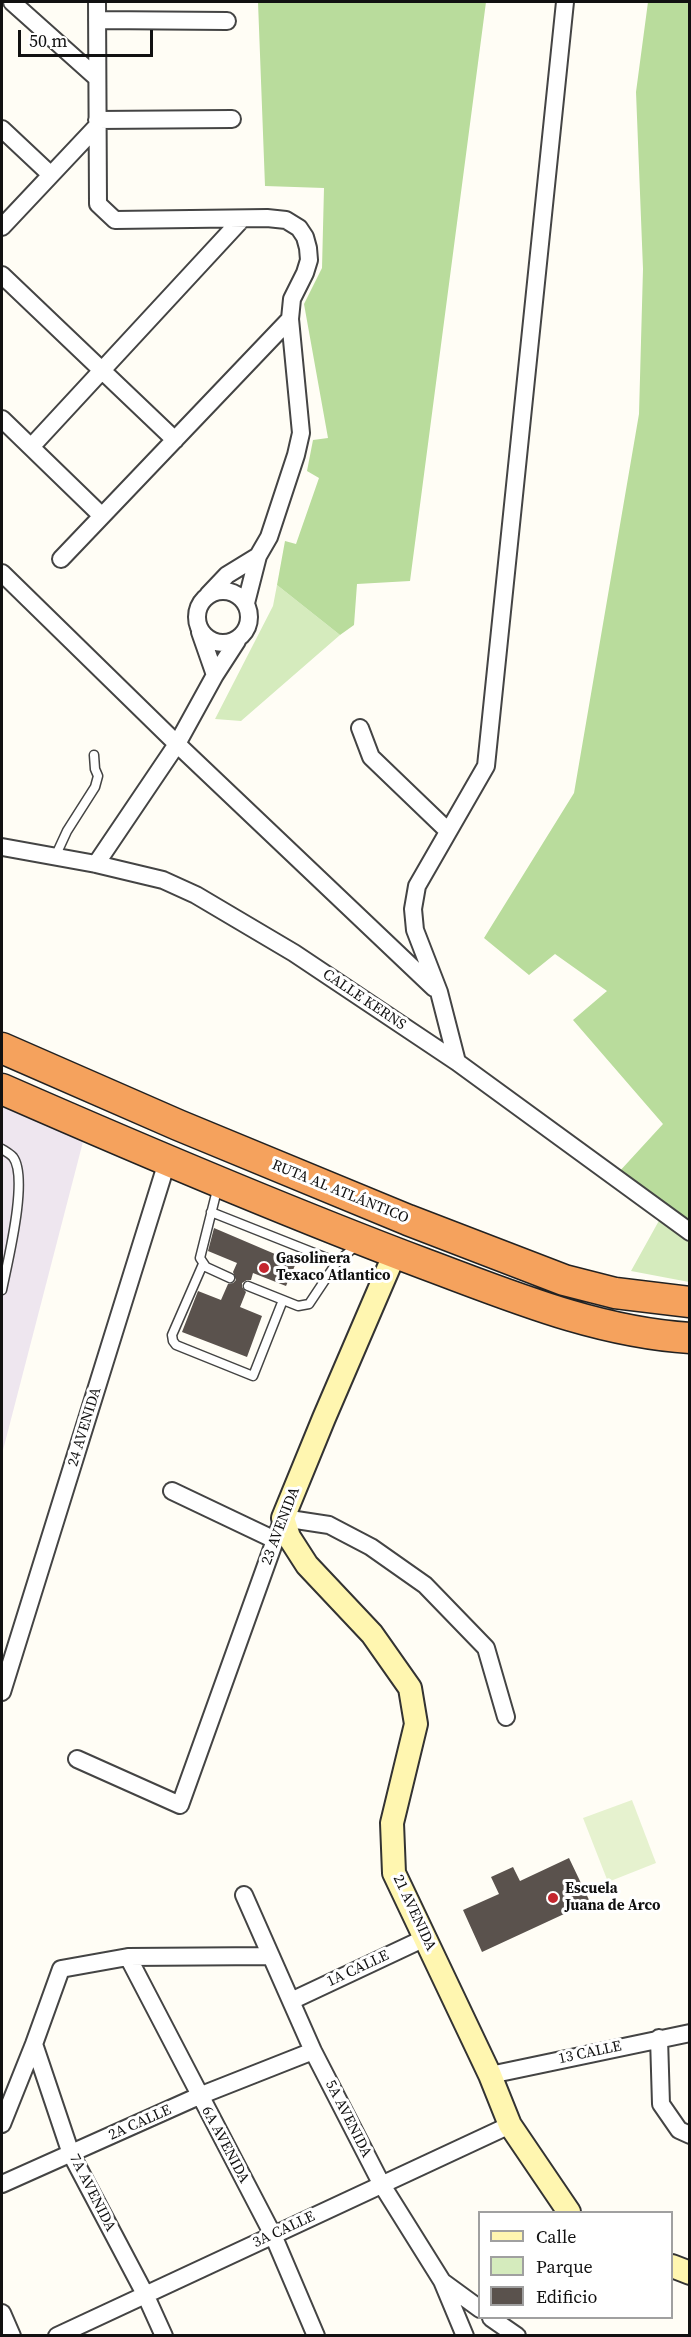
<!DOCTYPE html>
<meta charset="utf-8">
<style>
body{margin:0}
#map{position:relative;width:691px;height:2337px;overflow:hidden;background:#fffdf5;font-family:"Source Serif 4",serif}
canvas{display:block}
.frame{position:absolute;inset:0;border:3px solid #111;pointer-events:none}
.legend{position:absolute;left:478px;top:2211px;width:195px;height:108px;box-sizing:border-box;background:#fff;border:2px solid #a0a0a0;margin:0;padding:8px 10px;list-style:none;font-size:18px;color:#111}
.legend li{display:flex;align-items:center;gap:12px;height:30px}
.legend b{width:30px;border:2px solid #a0a0a0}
.scale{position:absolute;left:18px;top:30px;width:135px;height:27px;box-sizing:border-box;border:3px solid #111;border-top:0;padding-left:8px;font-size:18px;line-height:21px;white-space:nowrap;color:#111;-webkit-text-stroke:4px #fff;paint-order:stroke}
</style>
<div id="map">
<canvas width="691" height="2337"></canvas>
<div class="frame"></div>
<ul class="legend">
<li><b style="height:8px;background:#fff6b0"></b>Calle</li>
<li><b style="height:16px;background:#d5ebbd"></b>Parque</li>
<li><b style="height:16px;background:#5a524d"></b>Edificio</li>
</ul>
<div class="scale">50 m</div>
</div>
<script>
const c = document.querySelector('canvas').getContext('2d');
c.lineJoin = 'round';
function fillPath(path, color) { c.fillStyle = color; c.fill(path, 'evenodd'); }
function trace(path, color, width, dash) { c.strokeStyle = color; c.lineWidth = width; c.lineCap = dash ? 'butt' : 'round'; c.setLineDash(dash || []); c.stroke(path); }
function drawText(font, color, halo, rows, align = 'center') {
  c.font = font + ' "Source Serif 4",serif'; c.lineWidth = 6; c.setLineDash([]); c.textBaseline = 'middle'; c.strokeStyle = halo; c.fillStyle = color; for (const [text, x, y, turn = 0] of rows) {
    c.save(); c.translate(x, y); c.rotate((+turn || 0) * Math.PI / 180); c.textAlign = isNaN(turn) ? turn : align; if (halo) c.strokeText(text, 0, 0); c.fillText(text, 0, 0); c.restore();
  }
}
const industrial = new Path2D(`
 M2 1101 85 1134 2 1454Z`);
const green = new Path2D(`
 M277 585 340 635 241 721 215 719 273 606Z
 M666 1208 689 1226V1282L631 1271Z`);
const forest = new Path2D(`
 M258 2H486L410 581 357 584 354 625 340 635 277 585 285 541 296 544 319 478 307 471 313 440 328 438 304 304 322 268 324 188 265 186Z
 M648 2H689V1226L618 1173 663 1124 573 1020 607 991 555 954 529 975 484 938 574 793 639 414 643 269 636 92Z`);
const pitch = new Path2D(`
 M632 1800 656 1863 608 1882 583 1818Z`);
const building = new Path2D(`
 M214 1228 296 1263 286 1286 253 1273 251 1280H247L242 1283V1287L246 1292 240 1307 262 1316 247 1357 182 1332 198 1291 221 1300 228 1284 233 1283 236 1280 233 1272 237 1263 208 1251Z
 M569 1858 590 1902 482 1952 463 1910 499 1894 491 1877 513 1867 520 1881Z`);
const lane = new Path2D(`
 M55 857 67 831 95 787 98 776 95 769 94 755
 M2 1149C5 1151 10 1154 13 1157 29 1178 7 1264 2 1290
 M218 1186 200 1258 206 1267 230 1278
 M211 1212 337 1262
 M203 1264 172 1335 173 1341 176 1345 253 1376 283 1300
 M248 1286 298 1306 309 1304 337 1262 356 1246`);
const street = new Path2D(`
 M12 2 97 78
 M97 2 98 204 115 220 267 218 286 220 299 228 305 237 308 248 309 260 305 273 292 299 290 319 301 433 296 455 269 537 258 556 246 603
 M97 20 227 21
 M97 120 232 119
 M2 129 51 175
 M2 227 98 125
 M2 275 175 440
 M2 419 102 516
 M31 447 242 219
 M61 559 290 319
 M2 573 177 744 434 988
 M197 617a26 26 0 1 1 52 0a26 26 0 1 1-52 0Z
 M208 595 227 575 258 556
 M200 632 215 675
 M360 728 371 757 448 831
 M2 847 96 864 163 880 196 895 294 953 457 1062 690 1232
 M96 864 177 744 215 675 237 641
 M457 1062 439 992 415 930 413 909 417 886 486 766 565 2
 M172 1491 275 1540
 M2 1692 167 1162
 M77 1759 180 1805 283 1518 329 1525 371 1547 425 1585 486 1648 506 1717
 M244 1895 313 2051 382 2185 442 2281 465 2336
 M128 1957 273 2235 316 2336
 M291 2001 425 1938
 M659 2038 661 2104 679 2130 690 2135
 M34 2044 71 2154 145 2294 164 2336
 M490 2075 690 2033
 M2 2124 34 2044 61 1969 128 1957 271 1956
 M2 2184 199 2096 313 2051
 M443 2282 480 2309
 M2 2313 12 2336
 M491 2318 517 2336
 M57 2336 510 2125`);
const secondary = new Path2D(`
 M395 1253 324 1418 283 1518 289 1537 307 1565 372 1634 410 1688 416 1724 392 1823 394 1873 490 2075 510 2125 569 2212
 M672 2266 690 2273`);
const highway = new Path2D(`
 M2 1048 178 1125 408 1220 564 1280 615 1293 690 1302
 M2 1089C141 1150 282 1210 425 1264 511 1296 596 1332 690 1338`);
const markers = [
 [264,1268,6,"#c4262e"],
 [553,1898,6,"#c4262e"]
];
const streetNames = [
 ["CALLE KERNS",364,1000,34],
 ["RUTA AL ATLÁNTICO",340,1192,22],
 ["24 AVENIDA",85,1427,-73],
 ["23 AVENIDA",281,1526,-69],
 ["21 AVENIDA",414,1913,65],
 ["1A CALLE",358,1969,-25],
 ["13 CALLE",590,2053,-12],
 ["5A AVENIDA",348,2119,63],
 ["2A CALLE",140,2123,-24],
 ["6A AVENIDA",225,2145,62],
 ["7A AVENIDA",92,2193,63],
 ["3A CALLE",284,2230,-25]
];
const poiNames = [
 ["Gasolinera",276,1259],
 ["Texaco Atlantico",276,1276],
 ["Escuela",565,1889],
 ["Juana de Arco",565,1906]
];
fillPath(industrial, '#eee6ef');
fillPath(green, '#d5ebbd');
fillPath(forest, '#b9dc9c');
fillPath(pitch, '#e6f2cf');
fillPath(building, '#5a524d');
trace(lane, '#444', 11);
trace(street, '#444', 20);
trace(secondary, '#333', 26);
trace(highway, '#222', 33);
trace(lane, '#fff', 8);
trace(street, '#fff', 16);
trace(secondary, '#fff6b0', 22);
trace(highway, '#f5a25d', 30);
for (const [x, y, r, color] of markers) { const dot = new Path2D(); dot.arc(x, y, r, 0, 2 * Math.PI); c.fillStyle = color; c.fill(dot); trace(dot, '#fff', 2); }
drawText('15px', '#111', '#fff', streetNames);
drawText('bold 15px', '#111', '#fff', poiNames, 'left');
</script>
